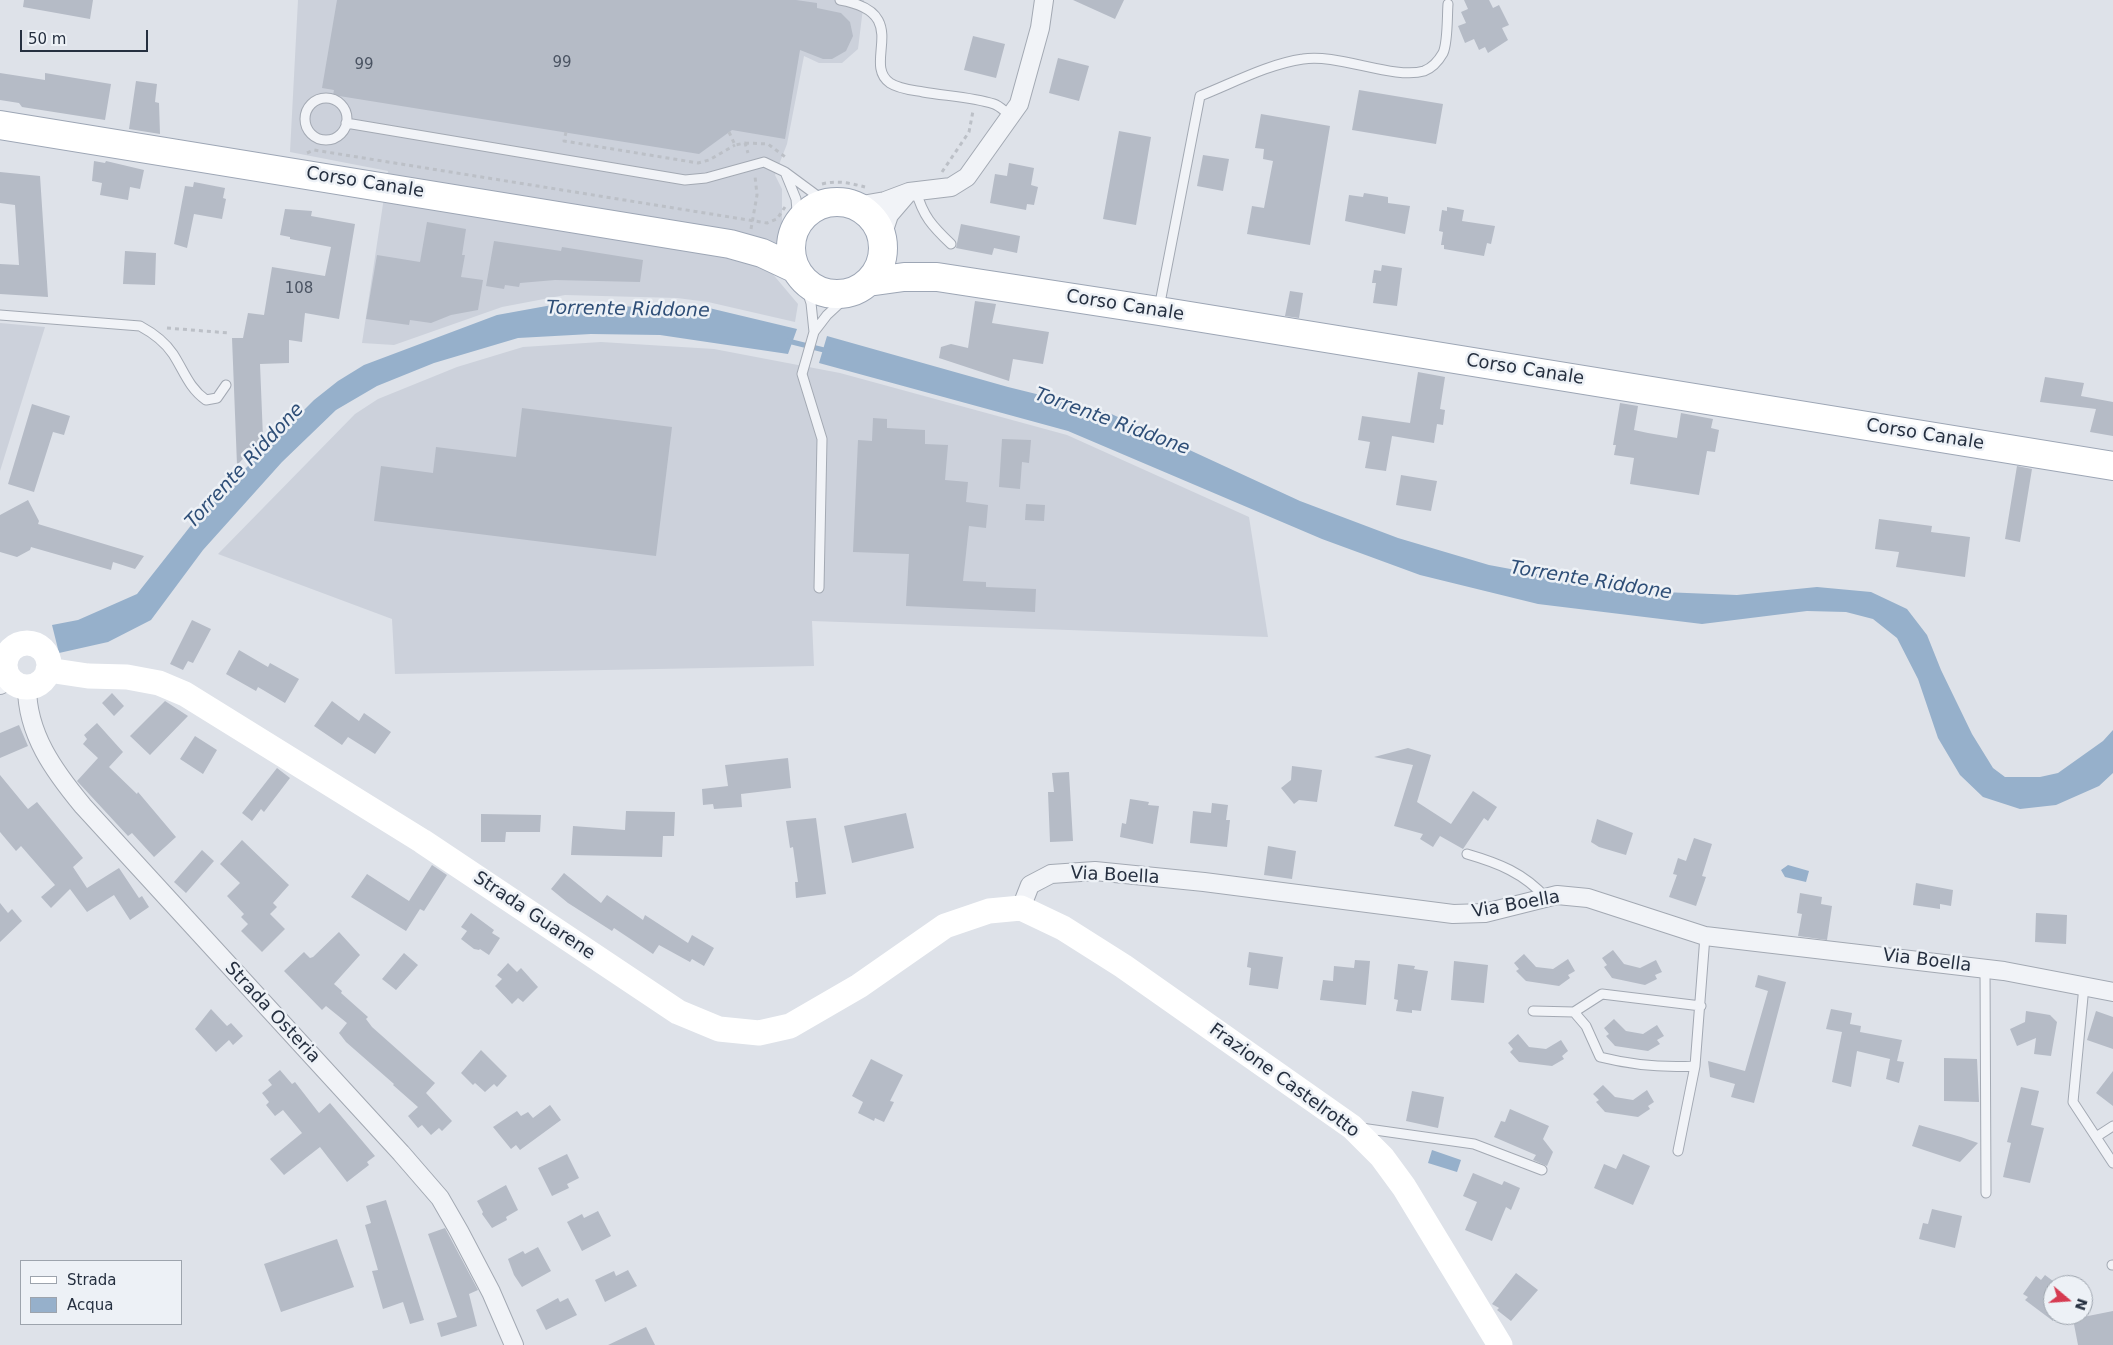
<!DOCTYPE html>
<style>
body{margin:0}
#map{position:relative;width:2113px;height:1345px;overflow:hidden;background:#dee2e9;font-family:"DejaVu Sans",sans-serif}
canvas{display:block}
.legend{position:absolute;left:20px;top:1260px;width:162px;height:65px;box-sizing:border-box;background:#edf1f6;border:1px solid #9da4ad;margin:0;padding:6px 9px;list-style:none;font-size:15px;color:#263040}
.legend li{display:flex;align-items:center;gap:10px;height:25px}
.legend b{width:25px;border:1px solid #9da4ad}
.north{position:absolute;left:2043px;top:1275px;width:50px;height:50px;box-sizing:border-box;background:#edf1f6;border:1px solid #9da4ad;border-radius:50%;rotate:108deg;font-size:14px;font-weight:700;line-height:20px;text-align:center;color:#263040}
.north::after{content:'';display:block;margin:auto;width:18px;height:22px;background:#d63b51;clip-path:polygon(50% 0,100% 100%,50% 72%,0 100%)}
.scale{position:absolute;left:20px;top:30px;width:128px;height:22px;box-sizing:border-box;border:2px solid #263040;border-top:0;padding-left:6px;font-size:15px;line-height:18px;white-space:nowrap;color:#263040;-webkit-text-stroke:4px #edf1f6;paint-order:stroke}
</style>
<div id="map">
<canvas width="2113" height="1345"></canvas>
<ul class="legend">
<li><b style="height:6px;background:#fff"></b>Strada</li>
<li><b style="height:14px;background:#96b0cb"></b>Acqua</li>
</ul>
<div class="north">N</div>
<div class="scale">50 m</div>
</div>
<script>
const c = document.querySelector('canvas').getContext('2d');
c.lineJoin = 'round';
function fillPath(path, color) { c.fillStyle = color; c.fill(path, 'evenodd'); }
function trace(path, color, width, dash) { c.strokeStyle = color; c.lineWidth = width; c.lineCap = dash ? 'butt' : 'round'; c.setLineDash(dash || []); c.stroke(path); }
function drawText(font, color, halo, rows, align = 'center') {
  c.font = font + ' "DejaVu Sans",sans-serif'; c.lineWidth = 5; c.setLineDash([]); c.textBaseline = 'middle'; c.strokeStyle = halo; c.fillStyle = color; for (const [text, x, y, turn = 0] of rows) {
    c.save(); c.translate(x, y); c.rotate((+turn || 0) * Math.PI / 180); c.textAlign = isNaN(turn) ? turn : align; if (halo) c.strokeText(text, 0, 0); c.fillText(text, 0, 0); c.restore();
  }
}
const built = new Path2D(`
 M298 0H864L858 49 842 63H819L804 56 787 144 775 175 782 189V225L771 272 798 304 795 322 708 302 677 298 565 295 502 307 394 345 362 343 388 171 290 152Z
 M0 323 45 327 0 471Z
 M601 342 714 349 840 373 1067 435 1249 517 1268 637 812 621 814 666 395 674 392 619 218 554 355 414 378 399 457 367 523 347Z`);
const water = new Path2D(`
 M552 305 709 308 797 329 788 354 660 335 591 334 518 338 434 363 377 386 336 410 282 462 203 550 151 620 108 642 59 653 52 625 78 620 137 594 200 514 314 400 338 381 364 365 497 315Z
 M827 336 1008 387 1105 411 1300 501 1398 538 1489 565 1575 581 1662 592 1737 595 1817 587 1871 592 1907 609 1927 635 1941 670 1972 734 1993 768 2005 777H2040L2058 773 2103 741 2113 730V773L2099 786 2056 805 2020 809 1983 797 1960 775 1938 738 1918 679 1897 638 1873 619 1846 612 1807 611 1702 624 1538 604 1420 575 1322 539 1068 431 819 363Z
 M1788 865 1809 871 1806 882 1785 877 1781 870Z
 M1432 1150 1461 1160 1457 1172 1428 1163Z`);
const stream = new Path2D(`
 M788 341 828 351`);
const building = new Path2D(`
 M24 0H93L90 19 23 7Z
 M337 0H796L817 3V8L841 13 850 22 853 36 846 51 832 59H823L800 50 785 139 732 130 699 154 333 95 334 90 322 88Z
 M1073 0H1124L1115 19Z
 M1464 0H1489L1493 8 1499 5 1509 25 1502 28 1508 40 1488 53 1485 47 1479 50 1474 39 1465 43 1458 26 1466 23 1461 12 1468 9Z
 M973 36 1005 44 996 78 964 70Z
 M1058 58 1089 66 1079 101 1049 93Z
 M0 73 45 80V73L111 84 105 120 22 107 19 103 0 100Z
 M136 81 157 84 155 102 159 103 160 134 129 129Z
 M1359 90 1443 104 1436 144 1352 130Z
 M1261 114 1330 126 1310 245 1247 234 1252 206 1264 208 1273 161 1263 159 1264 149 1255 148Z
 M1119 131 1151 137 1136 225 1103 219Z
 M1203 155 1229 159 1223 191 1197 186Z
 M94 161 105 163 106 161 144 170 140 189 130 187 128 200 100 195 102 183 92 181Z
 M1009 163 1034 168 1031 185 1038 187 1034 205 1027 204 1026 210 990 203 995 174 1007 176Z
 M0 172 40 176 48 297 0 294V264L19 265 15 205 0 203Z
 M194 182 225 188 223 198 226 199 222 219 194 214 187 248 174 244 185 186 193 187Z
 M1364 193 1388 197V203L1410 206 1405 234 1345 221 1349 195 1363 197Z
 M1447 207 1464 210 1462 221 1495 226 1491 244 1487 243 1484 256 1444 249V245H1441L1443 232 1439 231 1442 210 1447 211Z
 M285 209 312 211 311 216 355 224 339 319 305 313 302 342 289 340V363L260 364 263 438 237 465 232 338H243L248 313 264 315 272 267 325 276 331 247 290 239V237L280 235Z
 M427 222 466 229 462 255H465L461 277 483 280 478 310 451 315 431 323 410 320 409 325 366 319 377 255 420 262Z
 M961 224 1020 236 1017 253 994 248 992 255 956 248Z
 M494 241 561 251 562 247 643 260 640 282 555 280 520 283 519 287 505 285 504 289 486 286Z
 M125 251 156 253 155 285 123 284Z
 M1382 265 1402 268 1397 306 1373 303 1376 283H1372L1374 270 1381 271Z
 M1290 291 1303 293 1299 318 1285 316Z
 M975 301 996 304 992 323 1049 332 1043 364 1013 359 1009 381 939 358 941 347 951 344 968 348Z
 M1418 372 1445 377 1440 409 1445 410 1443 425 1437 424 1434 443 1392 436 1386 471 1365 468 1370 442 1358 440 1362 416 1410 423Z
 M2045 377 2084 383 2081 396 2113 402V436L2090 432 2096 409 2040 402Z
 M1620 403 1638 406 1634 430 1648 433 1677 438 1681 413 1713 419 1711 428 1719 430 1715 452 1707 451 1699 495 1630 484 1634 458 1614 455 1616 445H1613Z
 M32 404 70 416 64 435 53 432 34 492 8 484Z
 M522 408 672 427 656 556 374 521 381 466 433 473 436 447 516 457Z
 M873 418 887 419V428L925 430V444L948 445 945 480 968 482 966 502 988 505 986 528 969 526 963 581 986 582V587L1036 589 1035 612 906 606 909 554 853 552 858 440 872 441Z
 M1002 439 1031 440 1029 463 1022 462 1020 489 999 487Z
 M2017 466 2032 469 2020 542 2005 539Z
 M1401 475 1437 481 1431 511 1396 505Z
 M28 500 39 521 38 524 144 556 135 569 113 562 111 570 31 547 30 550 17 557 0 552V515Z
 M1026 504 1045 505 1044 521 1025 520Z
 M1879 519 1932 526 1931 532 1970 537 1965 577 1896 567 1899 552 1875 549Z
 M192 620 211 629 193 663 188 661 183 670 170 664Z
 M239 650 268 667 270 663 299 679 285 703 258 687 256 691 226 674Z
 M112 693 124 706 114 716 102 703Z
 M165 701 188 716 150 755 130 736Z
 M332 701 359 721 364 713 391 732 375 754 348 737 342 745 314 726Z
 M97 723 123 752 109 767 137 794 138 792 176 837 154 857 132 833 128 836 77 781 98 758 83 744 87 739 84 735Z
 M19 725 28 746 0 758V733Z
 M195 736 217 750 203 774 180 759Z
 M1408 748 1431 755 1417 802 1451 824 1473 791 1497 807 1488 821 1484 818 1463 849 1440 836 1433 847 1420 839 1423 834 1394 826 1413 765 1374 757Z
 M788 758 791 788 741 794 742 807 714 809 713 804 703 805 702 789 728 786 725 765Z
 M1292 766 1322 770 1317 802 1299 800 1294 804 1281 788 1291 780Z
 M277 768 290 778 264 812 261 809 252 821 242 813Z
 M1069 772 1073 841 1050 842 1048 792H1054L1052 773Z
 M0 775 28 809 37 802 83 858 73 867 87 888 119 868 139 898 142 896 149 907 130 920 114 895 87 912 70 889 51 908 41 897 55 885 21 846 16 851 0 832Z
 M1130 799 1149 802 1148 805 1159 806 1153 844 1120 837 1122 823 1126 824Z
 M1212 803 1228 805 1226 820H1230L1227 847 1190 843 1193 811 1211 813Z
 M626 811 675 812 674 836H663L662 857 571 855 573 826 625 830Z
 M906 813 914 848 852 863 844 826Z
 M481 814 541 815 540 832H506L505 842H481Z
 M816 818 826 894 796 898 795 882H798L793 847 790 848 786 821Z
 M1597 819 1633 833 1626 855 1599 847 1591 842Z
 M1694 838 1712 844 1702 876 1706 877 1696 906 1669 897 1677 875 1673 874 1678 858 1686 861Z
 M242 840 289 885 273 903 277 907 270 914 285 929 262 952 241 931 248 924 241 917 244 914 227 896 240 883 220 864Z
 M1268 846 1296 851 1292 879 1264 875Z
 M202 850 214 861 186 893 174 882Z
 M432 865 447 875 424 911 420 909 406 931 351 897 367 874 409 901Z
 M564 873 601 903 607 895 643 920 645 915 688 943 692 935 714 948 704 966 692 959 690 962 659 945 653 954 614 928 612 931 568 903 551 889Z
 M1916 883 1953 890 1951 906 1940 904V909L1913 905Z
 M1800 893 1822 897 1821 904 1832 906 1827 940 1798 936 1802 914 1797 913Z
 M0 903 8 913 12 909 22 921 0 942Z
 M471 913 494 930 492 933 500 938 489 955 480 949 479 950 474 949 461 939 467 931 461 927Z
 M2036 913 2067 915 2066 944 2035 942Z
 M339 932 360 955 334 984 342 991 341 993 368 1017 366 1019 372 1027 435 1083 426 1093 452 1121 442 1131 439 1128 431 1135 422 1125 418 1128 408 1116 418 1107 393 1085 394 1084 346 1042 339 1033 347 1023 326 1006 322 1010 284 971 304 952 310 958 313 957Z
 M1613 950 1624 964 1640 968 1656 960 1662 972 1655 975 1657 979 1645 985 1612 978 1604 967 1607 965 1602 958Z
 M1249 952 1283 957 1278 989 1249 985 1251 968 1247 967Z
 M404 953 418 965 396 990 382 979Z
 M1524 954 1536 967 1553 969 1568 959 1575 971 1568 975 1570 978 1559 986 1526 981 1516 971 1519 969 1514 963Z
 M1355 960 1370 961 1366 1005 1320 1000 1323 980 1333 981 1334 966 1354 968Z
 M1454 961 1488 965 1484 1003 1451 1000Z
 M508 963 517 972 521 968 538 987 523 1002 518 998 512 1004 495 986 502 979 497 975Z
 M1398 964 1415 966 1414 969 1428 971 1421 1011 1412 1010V1013L1396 1011 1398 1000 1394 999Z
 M1758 975 1786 982 1754 1103 1731 1097 1735 1084 1710 1077 1708 1061 1745 1071 1768 991 1755 987Z
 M211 1009 227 1026 231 1023 243 1036 233 1045 229 1040 216 1052 195 1029Z
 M1831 1009 1852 1013 1850 1024 1861 1026 1860 1032 1902 1040 1897 1061 1904 1062 1899 1083 1886 1079 1890 1059 1857 1051 1851 1087 1832 1082 1842 1032 1826 1029Z
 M2026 1011 2050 1015 2057 1022 2051 1056 2034 1054 2036 1038 2017 1046 2010 1029 2025 1022Z
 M2096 1011 2113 1017V1049L2087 1040Z
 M1614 1019 1626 1031 1643 1034 1657 1025 1664 1036 1657 1040 1660 1044 1648 1051 1615 1046 1606 1036 1609 1034 1604 1028Z
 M1518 1034 1529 1047 1546 1049 1561 1040 1568 1051 1562 1056 1564 1059 1552 1066 1519 1062 1510 1052 1513 1049 1508 1043Z
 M481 1050 507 1076 497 1087 494 1084 485 1092 475 1083 473 1085 461 1073Z
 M1944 1058 1977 1059 1979 1102 1944 1101Z
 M871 1059 903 1075 890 1101 894 1102 884 1122 875 1118 874 1121 858 1113 863 1102 852 1096Z
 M280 1070 292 1084 295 1082 319 1113 330 1103 375 1156 367 1162 369 1165 347 1182 320 1147 284 1175 270 1159 302 1133 283 1110 275 1116 266 1105 269 1102 262 1093 272 1085 268 1080Z
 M2113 1071V1106L2096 1093Z
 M1603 1085 1615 1097 1633 1100 1647 1090 1654 1102 1648 1106 1650 1109 1638 1117 1605 1112 1596 1102 1599 1100 1593 1094Z
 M2021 1087 2039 1091 2031 1125 2044 1128 2030 1183 2003 1177 2011 1143 2007 1142Z
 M1412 1091 1444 1097 1438 1128 1406 1121Z
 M550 1105 561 1120 520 1150 516 1145 511 1149 493 1127 517 1111 521 1116 528 1112 533 1118Z
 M1510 1109 1549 1126 1543 1139 1553 1152 1547 1166 1533 1160 1536 1155 1494 1137 1501 1121 1505 1122Z
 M1919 1125 1961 1137 1978 1143 1960 1162 1912 1146Z
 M567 1154 579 1178 567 1184 569 1188 552 1196 538 1168Z
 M1623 1154 1650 1166 1633 1205 1594 1188 1604 1164 1616 1169Z
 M1473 1173 1502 1185 1504 1181 1520 1188 1511 1210 1506 1207 1492 1241 1465 1230 1477 1202 1463 1196Z
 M506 1185 518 1210 506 1217 507 1220 492 1228 482 1214 483 1212 477 1201Z
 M386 1200 424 1320 410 1324 403 1302 383 1309 372 1271 378 1270 365 1225 371 1223 366 1206Z
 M1932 1209 1962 1216 1955 1248 1919 1239 1923 1223 1928 1224Z
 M598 1211 611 1236 582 1251 567 1222 582 1214 584 1218Z
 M445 1228 478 1290 469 1294 477 1326 441 1337 437 1323 457 1317 428 1234Z
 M337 1239 354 1287 281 1312 264 1264Z
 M538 1247 551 1271 522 1287 514 1275 508 1259 523 1251 525 1254Z
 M628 1270 637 1286 605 1302 595 1280 614 1271 616 1276Z
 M1516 1273 1538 1290 1511 1321 1497 1310 1499 1308 1492 1304Z
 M2045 1275 2053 1281V1321L2025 1300 2028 1297 2023 1294 2036 1276 2041 1280Z
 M558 1298 560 1302 568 1298 577 1315 546 1330 536 1310Z
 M2113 1311V1345H2078L2073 1319Z
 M646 1327 655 1345H608Z`);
const path = new Path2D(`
 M566 132 564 141 698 163 709 160 735 145
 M729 132 735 145 745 143 748 153
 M745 143 768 144 788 159
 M307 153 314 150 767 223 777 219 785 207
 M942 172 969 132 973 111
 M822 184C837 180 850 183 865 187
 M751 229 757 195 755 176
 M167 328 229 333`);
const lane = new Path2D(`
 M840 0C914 13 861 63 890 83 899 89 912 90 923 92 946 96 972 97 994 104 1000 106 1005 112 1010 115
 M305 119a21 21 0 1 1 42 0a21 21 0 1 1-42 0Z
 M346 123 685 180 706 178 764 162 785 172
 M916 191C923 216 932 226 951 244
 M798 223 796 199 785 172 827 203
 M803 279 811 303 814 332 827 315 853 291
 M1159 308 1200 96C1233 83 1268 64 1303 59 1337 53 1394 80 1424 71 1432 68 1439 60 1443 53 1448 42 1447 17 1448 4
 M0 315 140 326C153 333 165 342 173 354 184 371 189 388 206 400L217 398 226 385
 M814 332 802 374 822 439 819 588
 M1467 854C1498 863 1524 873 1546 898
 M1985 968 1986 1193
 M2084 986 2073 1102 2113 1163
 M1533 1011 1574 1012 1602 994 1701 1006
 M1574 1012 1586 1026 1600 1057C1632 1065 1662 1068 1695 1066
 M1361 1128 1474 1144 1542 1170
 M2096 1137 2113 1126
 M1678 1151 1695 1066 1705 936
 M2112 1265H2113`);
const street = new Path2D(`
 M856 206 885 201 909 192 951 187 967 177 1019 104 1040 28 1044 0
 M882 236 889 215 907 194
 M0 685 11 679
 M27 687C27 734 54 771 83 806L401 1153 440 1198 459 1231 491 1292 514 1345
 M1021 908 1030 885 1051 874 1095 871 1204 882 1453 914 1485 913 1557 895 1588 898 1705 936 2004 971 2113 992`);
const secondary = new Path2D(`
 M5 665a22 22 0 1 1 44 0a22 22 0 1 1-44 0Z
 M48 670 88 676 127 677 159 683 185 694 422 841 678 1012 719 1029 759 1033 790 1026 859 986 945 926 989 911 1021 908 1063 928 1123 966 1352 1127 1382 1157 1404 1187 1500 1345`);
const primary = new Path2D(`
 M0 125 730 244 762 253 796 269
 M791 248a46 46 0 1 1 92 0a46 46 0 1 1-92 0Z
 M868 282 904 277H937L1159 311 2113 466`);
const numberNames = [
 ["99",562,63],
 ["99",364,65],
 ["108",299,289]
];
const streetNames = [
 ["Corso Canale",365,183,9],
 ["Corso Canale",1125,306,9],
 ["Corso Canale",1525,370,9],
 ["Corso Canale",1925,435,9],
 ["Via Boella",1115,876,3],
 ["Via Boella",1516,905,-10],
 ["Strada Guarene",534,916,34],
 ["Via Boella",1927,961,7],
 ["Strada Osteria",272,1013,47],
 ["Frazione Castelrotto",1284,1081,36]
];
const waterNames = [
 ["Torrente Riddone",628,310,1],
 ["Torrente Riddone",1112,422,20],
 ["Torrente Riddone",245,466,-47],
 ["Torrente Riddone",1591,581,9]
];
fillPath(built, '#ccd1db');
fillPath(water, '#96b0cb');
trace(stream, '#96b0cb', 5);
fillPath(building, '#b5bbc6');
trace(lane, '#a3a9b3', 11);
trace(street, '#a3a9b3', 20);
trace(primary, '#9da6b5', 30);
trace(path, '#bcc0c7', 3, [4, 4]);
trace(lane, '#f1f3f7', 9);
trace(street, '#f1f3f7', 18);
trace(secondary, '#fff', 25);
trace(primary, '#fff', 28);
drawText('15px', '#4a5362', null, numberNames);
drawText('18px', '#263040', '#edf1f6', streetNames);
drawText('italic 19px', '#2e4e77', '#edf1f6', waterNames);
</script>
